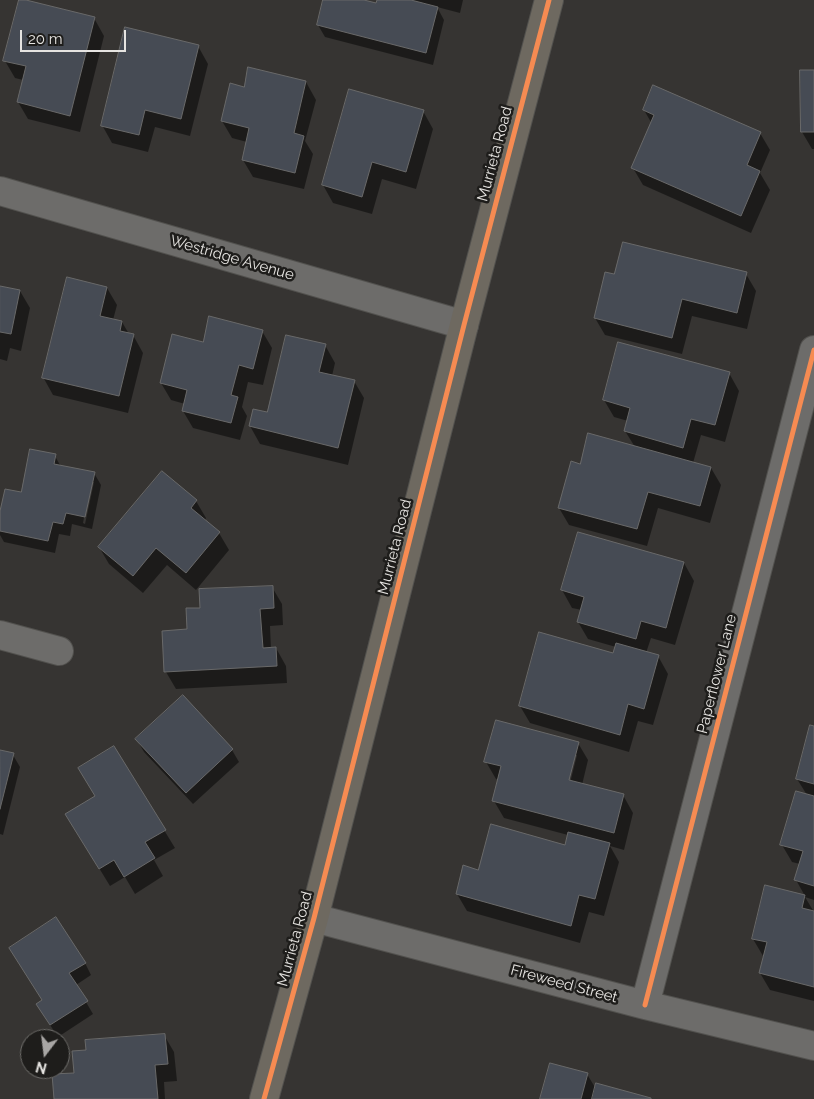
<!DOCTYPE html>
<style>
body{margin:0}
#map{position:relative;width:814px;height:1099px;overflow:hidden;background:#363432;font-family:Raleway,sans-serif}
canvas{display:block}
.north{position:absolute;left:20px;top:1029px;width:50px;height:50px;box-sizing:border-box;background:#1e1d1b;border:1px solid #6e6d6a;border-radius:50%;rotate:195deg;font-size:14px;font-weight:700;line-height:20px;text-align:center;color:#e6e4e1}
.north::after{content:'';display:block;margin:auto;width:18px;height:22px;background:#a8a6a4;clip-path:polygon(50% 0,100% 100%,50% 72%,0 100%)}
.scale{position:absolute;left:20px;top:30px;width:106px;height:22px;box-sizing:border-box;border:2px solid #e6e4e1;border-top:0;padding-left:6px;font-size:15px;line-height:18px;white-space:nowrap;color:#e6e4e1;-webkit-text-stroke:4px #1e1d1b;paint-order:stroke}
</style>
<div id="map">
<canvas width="814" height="1099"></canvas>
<div class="north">N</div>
<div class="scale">20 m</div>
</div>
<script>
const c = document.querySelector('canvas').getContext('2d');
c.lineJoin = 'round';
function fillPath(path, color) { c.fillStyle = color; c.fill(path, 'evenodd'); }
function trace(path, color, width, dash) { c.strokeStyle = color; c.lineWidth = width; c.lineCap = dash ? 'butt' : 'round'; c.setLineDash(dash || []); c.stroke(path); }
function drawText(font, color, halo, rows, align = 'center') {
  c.font = font + ' Raleway,sans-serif'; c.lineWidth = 5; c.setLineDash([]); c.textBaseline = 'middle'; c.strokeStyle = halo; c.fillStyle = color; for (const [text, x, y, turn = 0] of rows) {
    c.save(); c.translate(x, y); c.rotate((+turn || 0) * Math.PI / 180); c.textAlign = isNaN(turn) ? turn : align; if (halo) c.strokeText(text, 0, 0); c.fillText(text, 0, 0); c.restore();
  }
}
const shadow = new Path2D(`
 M20 0 94 18 104 36 80 132 28 119 18 102 23 80 15 78 5 61Z
 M325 0H359L377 5 378 0H463L460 13 437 7 444 20 433 65 325 37 318 25Z
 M198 46 208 64 190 136 155 127 148 152 112 143 102 125Z
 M814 71V149H812L802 132Z
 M306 82 316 100 305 141 313 154 304 189 253 177 243 160 247 142 232 138 222 121 244 88Z
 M644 110 760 133 770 150 760 173 770 190 751 233 643 185 633 168 652 124Z
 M423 111 433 129 416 189 382 179 372 214 333 203 323 185Z
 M746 274 756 291 747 329 692 316 682 354 605 335 595 318 615 276Z
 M0 287 20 291 30 308 21 351 10 348 7 361 0 359Z
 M107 288 117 305 113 320 122 322 129 334 133 335 143 353 128 413 53 395 43 377Z
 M262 331 272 348 263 385 248 382 242 407 247 416 240 440 193 428 183 411 185 404 171 400 161 383 204 344Z
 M325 345 335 363 332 376 354 381 364 398 348 465 260 444 250 426 268 413Z
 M729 373 739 391 725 442 701 435 693 463 711 468 721 485 710 523 658 508 647 546 569 525 559 508 580 465 635 447 625 431 628 421 614 417 604 400Z
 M55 456 61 467 94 473 101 485 92 529 72 524 70 536 59 534 55 553 4 542 0 535V517ZM91 482H94L85 524 83 523Z
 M162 472 196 501 206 518 205 521 219 533 229 550 196 590 167 565 143 593 109 564 99 547Z
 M684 563 694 581 675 645 651 638 646 653 658 656 668 674 653 725 638 721 629 752 530 723 520 706 614 655 616 647 588 639 578 622 582 610 572 608 562 590Z
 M272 587 282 604 283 625 270 626 271 649 276 648 286 666 287 683 176 689 166 672 163 632 188 630 202 609Z
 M814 727V900L805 897 814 912V1001L770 990 760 973 763 956 753 939 766 886 805 896 796 880 800 864 792 862 782 845 807 795 797 779Z
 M137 740 232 750 239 762 193 804 144 752Z
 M578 743 588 760 582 785 623 795 633 813 624 850 610 846 619 862 604 916 589 912 580 943 467 911 457 894 479 871 566 846 568 835 504 818 494 801 499 780 496 779 486 762ZM574 755H577L569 787 566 786Z
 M114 748 175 848 154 860 163 876 135 894 125 877 110 886 77 832 96 797Z
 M0 751 13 755 20 767 3 835 0 834Z
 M17 960 85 963 91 975 76 985 93 1014 58 1037 44 1016V1000Z
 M164 1035 174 1052 177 1081 164 1082 165 1099H55L75 1074 87 1052Z
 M587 1074 596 1089 650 1099H542Z`);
const building = new Path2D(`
 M19 0H26L95 17 70 116 17 102 26 66 3 61Z
 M323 0H364L376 3 377 0H411L438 7 426 53 317 25Z
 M125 27 199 45 181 119 145 110 139 135 101 126Z
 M248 67 306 81 294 133 304 136 295 173 242 160 249 128 221 121 230 83 244 87Z
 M800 70H814V132H801Z
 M653 85 761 132 747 165 760 171 741 216 631 168 654 115 643 110Z
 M349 89 424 110 406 172 372 162 362 197 322 185Z
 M623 242 747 272 737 313 682 299 672 338 594 318 605 272 614 274Z
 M67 277 107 287 100 316 122 321 120 331 134 334 119 396 42 378Z
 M0 286 20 290 11 334 0 332Z
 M209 316 263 330 253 369 239 365 231 395 238 397 231 423 182 411 187 390 160 383 172 334 203 342Z
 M286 335 326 344 319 372 355 380 338 448 249 426 253 409 267 412Z
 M618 342 730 372 715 425 691 419 683 448 624 431 630 408 603 400Z
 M588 433 711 467 700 506 648 492 637 529 558 508 571 461 580 464Z
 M30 449 56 454 54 464 95 472 85 517 66 513 63 524 53 522 48 541 0 531V511L5 489 21 492Z
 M162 471 197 500 191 508 220 532 186 573 156 548 133 576 98 547Z
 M578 532 684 562 666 628 641 621 636 639 577 622 584 597 561 590Z
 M273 586 274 608 260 609 263 648 276 647 277 666 164 672 162 631 187 629 186 608H200L199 589Z
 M539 632 613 653 616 643 659 655 644 709 628 704 620 735 519 706Z
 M183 695 233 749 186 793 135 739Z
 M496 720 579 742 569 780 624 794 614 833 492 801 501 766 484 762Z
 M810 725 814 726V784L796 779Z
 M114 746 166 830 145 842 155 858 124 877 114 860 99 869 65 814 95 796 78 768Z
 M0 750 14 753 0 809Z
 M796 791 814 796V886L794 880 803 851 780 845Z
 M491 824 565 845 568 832 610 843 595 899 579 895 571 926 456 894 463 865 478 870Z
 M765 885 805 895 802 908 814 911V987L759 973 767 942 752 939Z
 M56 917 86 963 69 973 88 1001 50 1025 36 1004 42 1000 9 948Z
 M165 1034 168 1064 155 1065 158 1099H54L52 1074 74 1073 72 1051 86 1050 85 1040Z
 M550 1063 588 1073 581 1099H540Z
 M596 1083 651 1098V1099H592Z`);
const minor = new Path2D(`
 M0 191 464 325
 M0 635 59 651
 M314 918 645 1005 814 1046
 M645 1005 814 350`);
const major = new Path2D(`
 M264 1099 314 918 464 325 549 0`);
const cycleway = new Path2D(`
 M645 1005 814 350
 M264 1099 314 918 464 325 549 0`);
const streetNames = [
 ["Murrieta Road",495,154,-75],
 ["Westridge Avenue",232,258,16],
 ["Murrieta Road",395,547,-76],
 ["Paperflower Lane",717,674,-76],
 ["Murrieta Road",295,939,-75],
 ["Fireweed Street",564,984,15]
];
fillPath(shadow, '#0007');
fillPath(building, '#464b54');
trace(building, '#696969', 1);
trace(minor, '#52514e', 30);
trace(major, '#52514e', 30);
trace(minor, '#6d6c6a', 28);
trace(major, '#6e6960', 28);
trace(cycleway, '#f68b52', 5);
drawText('15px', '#e6e4e1', '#1e1d1b', streetNames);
</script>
